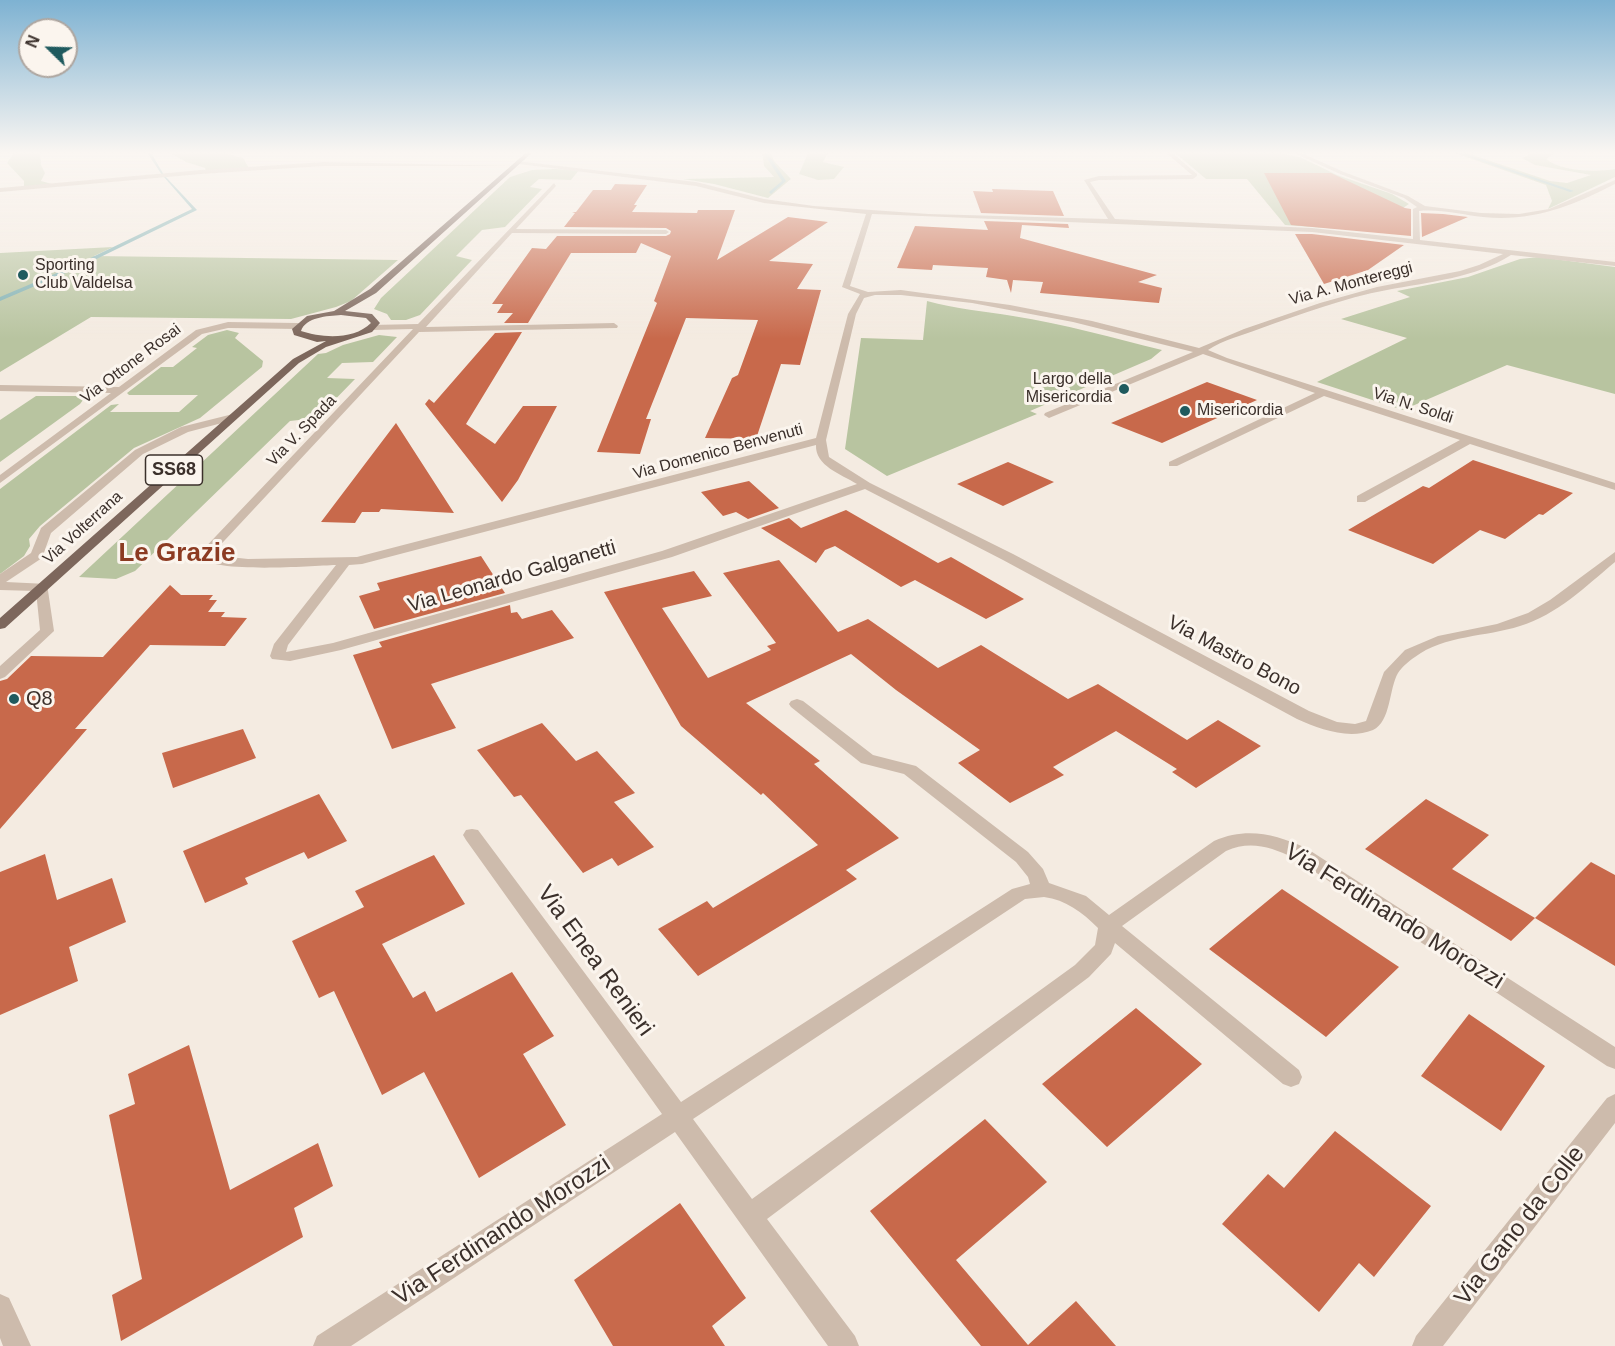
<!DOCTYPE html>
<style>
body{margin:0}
#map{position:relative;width:1615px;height:1346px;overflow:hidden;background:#f4ebe1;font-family:Helvetica,sans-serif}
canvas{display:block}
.north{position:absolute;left:18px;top:18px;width:60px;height:60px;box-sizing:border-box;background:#fbf5ee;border:2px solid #aea6a0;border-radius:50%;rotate:293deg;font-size:16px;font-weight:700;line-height:24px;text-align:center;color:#3b302b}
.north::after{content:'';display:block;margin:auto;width:21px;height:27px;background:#1f5a5e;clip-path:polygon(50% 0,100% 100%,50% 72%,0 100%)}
</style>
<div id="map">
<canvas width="1615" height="1346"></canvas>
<div class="north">N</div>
</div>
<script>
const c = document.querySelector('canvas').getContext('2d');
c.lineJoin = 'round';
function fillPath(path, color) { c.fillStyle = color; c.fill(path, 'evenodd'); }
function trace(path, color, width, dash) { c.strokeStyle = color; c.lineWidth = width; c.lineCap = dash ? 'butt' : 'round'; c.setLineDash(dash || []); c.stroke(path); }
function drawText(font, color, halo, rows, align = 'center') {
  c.font = font + ' Helvetica,sans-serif'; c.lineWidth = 6; c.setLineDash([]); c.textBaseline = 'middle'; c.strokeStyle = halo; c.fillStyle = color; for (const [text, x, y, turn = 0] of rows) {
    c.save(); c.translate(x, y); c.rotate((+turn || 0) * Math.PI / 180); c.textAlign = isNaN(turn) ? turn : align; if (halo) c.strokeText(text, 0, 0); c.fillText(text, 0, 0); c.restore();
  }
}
const green = new Path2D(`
 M15 151H40L41 165 45 173 41 181 52 184 24 187V181L7 163Z
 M167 151H216L243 158 249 168 206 171 205 168 186 162Z
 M762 151H770L774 161 791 179 768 198 714 184 683 179 774 177 764 166Z
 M809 151H829L823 162 844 167 834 179 818 180 799 174Z
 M1173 151H1269L1300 157 1337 175 1392 194 1409 204 1403 208 1339 229 1285 225 1247 179H1206Z
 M1449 151H1461L1550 181 1567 183 1591 175 1535 165 1522 158 1537 151H1559L1546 159C1562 172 1596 172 1615 169V177L1548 209 1552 201 1546 185Z
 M554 169 579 170 571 180 539 179 530 187 542 189 505 227 482 230 456 256 472 260 420 315 406 320H391L387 314 374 309 381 298 510 177 532 170Z
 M113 247 94 256 398 260 351 301 336 307 291 319 91 317 0 372V253Z
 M1539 257 1615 267V394L1507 365 1403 410 1317 382 1407 338 1341 319 1410 297 1397 291 1468 277 1520 259Z
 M927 301C956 309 984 311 1013 316 1064 324 1113 338 1162 350L1151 359 1030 411 1037 414 887 476 845 449 861 338 923 340Z
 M227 330 239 333 235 338 263 361 262 367 200 418 134 448 40 526 29 539 30 546 24 556 0 574V489L111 405 119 404 110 412H179L198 395H129L127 393 161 367H173L197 348 192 347 208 335Z
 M379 335 397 337 373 362 342 363 327 378 355 379 321 414 316 418 290 421 135 571 116 579 79 577 318 354 326 353 343 345Z
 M36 396H78L83 400 80 404 0 462V420Z`);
const stream = new Path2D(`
 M146 151H150L164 175H162Z
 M766 151H770L768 154 786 181 771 194 769 192 782 181 764 154Z
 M1452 151H1457L1574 191 1570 192Z
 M163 176H165L197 210 82 266 0 301V297L78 264 192 209Z`);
const building = new Path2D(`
 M1264 173H1331L1405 208 1411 209V236L1291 225Z
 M615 184 647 185 634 205H637L632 212 697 213 698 210H735L717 260 788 217 828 222 769 261 813 264 797 289 821 290 800 365 781 364 756 439 705 438 732 378 738 375 758 320 686 318 646 419H651L640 454 597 452 657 303 654 301 671 256 641 243 636 253H571L528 323H504L513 313H497L503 304H492L532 248 546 249 557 236H666L670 234 671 231 666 228 564 227 575 213 572 212H576L593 190H611Z
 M992 189 1053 191 1064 216 981 213 973 191 993 192Z
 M1421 213 1443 214 1468 217 1422 237Z
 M984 221 1068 224 1069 228 1022 225 1020 238 1157 275 1138 282 1162 288 1159 303 1040 293 1043 282 1013 280 1011 293 1007 280 986 277 988 268 933 265 932 270 897 268 915 226 988 230Z
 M1295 234H1312L1404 245 1368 270 1324 284Z
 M522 332 466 424 495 444 523 406H557L518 480 502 502 425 404 429 399 434 403 495 333Z
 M1207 382 1257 400 1162 443 1111 423Z
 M396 423 454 513 381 509 379 512H362L355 523 321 522Z
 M1473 460 1573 493 1543 515 1539 514 1505 539 1480 530 1433 564 1348 530 1423 486 1429 488Z
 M1008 462 1054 482 1003 506 957 484Z
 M749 481 779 508 748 519 736 512 723 516 701 492Z
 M846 510 938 563 951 557 1024 599 986 619 915 580 901 587 835 546 825 550 816 563 761 528 789 518 801 528Z
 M481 556 505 593 374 629 359 596 380 590 377 583Z
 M779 560 838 632 868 619 938 668 981 645 1068 699 1098 684 1187 740 1218 720 1261 746 1196 788 1172 772 1177 769 1116 731 1053 767 1064 775 1010 803 958 763 980 750 896 690 851 654 746 703 820 761 814 764 899 838 846 870 857 879 698 976 658 929 707 901 713 908 818 845 763 793 761 795 681 726 604 592 694 571 712 596 662 608 708 678 771 650 767 646 776 643 723 573Z
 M170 585 181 595H213L209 600H217L208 612H225L221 617 247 618 225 646 150 645 75 729H87L0 829V681L7 679 31 656 103 657Z
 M510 605 511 613 517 612 522 619 552 610 574 638 431 684 456 728 392 749 353 655 382 647 379 642Z
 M542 723 576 761 597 751 635 793 614 802 654 847 618 866 612 858 583 873 521 795 514 797 477 750Z
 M243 729 256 758 173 788 162 753Z
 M319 794 347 841 308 859 304 852 245 878 248 884 205 903 183 851Z
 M1426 799 1489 835 1452 869 1535 918 1511 941 1365 849Z
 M45 854 57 900 112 878 126 922 69 947 78 981 0 1015V872Z
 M434 855 465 904 382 944 413 998 425 991 436 1012 512 972 554 1036 523 1054 566 1125 479 1178 424 1072 382 1095 334 991 319 998 292 941 364 907 355 891Z
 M1591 862 1615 875V966L1535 918Z
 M1282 889 1399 967 1326 1037 1209 949Z
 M1136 1008 1202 1064 1107 1147 1042 1084Z
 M1469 1014 1545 1066 1501 1131 1421 1076Z
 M189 1045 230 1190 318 1143 333 1186 294 1208 303 1237 121 1341 112 1295 142 1279 109 1115 135 1104 128 1074Z
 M985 1119 1047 1182 956 1260 1028 1345 1076 1301 1116 1346H981L870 1211Z
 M1335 1131 1431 1206 1374 1277 1359 1263 1319 1312 1222 1224 1268 1174 1284 1188Z
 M680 1203 746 1298 712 1326 725 1346H613L574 1280Z`);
const minor = new Path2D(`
 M1164 151H1170L1197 174V176L1193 179 1099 180 1090 182 1115 219 1312 228 1413 239V209L1417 207 1404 198 1340 174 1290 151H1297L1344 172 1408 196 1425 206 1481 213 1519 214 1549 209 1615 180V184C1572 206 1533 222 1483 217 1462 215 1441 209 1419 211L1420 240 1615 262V266L1511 255C1476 278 1428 282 1387 290 1344 298 1301 314 1259 329 1243 335 1223 340 1208 350L1227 358 1615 483V490L1470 444 1365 502H1357V496L1460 440 1324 396 1177 466H1169V462L1315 393 1203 354 1049 418 1044 415 1045 413 1193 352 1073 322 972 303 901 295H875L864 298 856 314 826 440 829 457 870 483 1013 554 1309 711 1337 722 1355 724 1366 721 1384 672 1405 650 1438 636 1497 624 1528 613 1550 600 1615 552V562C1586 586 1557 615 1520 626 1486 637 1444 635 1415 657 1409 661 1402 667 1398 673 1389 688 1391 722 1373 730 1348 740 1320 729 1297 719L1003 560 865 489 672 557 341 650 290 661 272 659 270 656 274 644 336 565C308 566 213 574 197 556L413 329 373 330 370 329V325L418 324 554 183 556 186 516 229 666 230 669 232 666 234 512 233 426 327 614 323 618 326 617 328 419 332 211 555 248 559 357 557 816 438 848 314 860 294 842 287 866 214 764 203 696 186 519 164 517 161 696 182 764 199 814 206 929 214 1108 219 1084 180 1099 176 1192 175ZM872 214 1312 232 1503 254 1479 265 1460 271 1377 287 1320 303 1244 329 1199 348 1092 321 1010 305 901 290 868 292 850 286ZM816 445C815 466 841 474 857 484L662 551 333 643 286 652 288 645 349 565 362 564Z
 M324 162 516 166H324L201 174 0 192V188L201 170Z
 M228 322 298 323 302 326 298 329 228 328 202 334 0 483V475L111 393 0 391V385L119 387 196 330Z
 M233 414 237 415V419L188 432 143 454 51 533 42 558 6 582 47 584 54 631 5 677 0 679V666L40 630 36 591 0 590V574L31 553 41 528 135 450 181 427Z
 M797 699 803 701 873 755 916 766 1028 852 1043 869 1049 883 1086 896 1109 915 1214 841C1247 827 1274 834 1306 848L1615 1047V1069L1607 1066 1294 858C1271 847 1250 840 1226 851L1122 926 1299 1070 1302 1077 1299 1084 1291 1087 1283 1084 1115 943 1111 954 1089 977 767 1219 855 1336 859 1346H828L675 1132 351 1346H313L317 1336 662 1114 466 840 463 835 466 830 472 829 478 830 681 1102 1012 889 1030 884 1028 877 1016 862 904 774 861 763 791 707 789 704 791 701ZM1044 897C1066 900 1082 912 1098 928L1095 945 1075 965 752 1199 693 1119 1025 899Z
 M1615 1094V1123L1443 1346H1412L1416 1336 1607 1098Z
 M0 1294 9 1298 31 1346H3L0 1338Z`);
const major = new Path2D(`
 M528 151H534L376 293 345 311 372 314 380 323 372 332 326 347 299 363 5 628 0 629V618L293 359 326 341 317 342 294 335 292 329 307 316 334 311 370 289ZM341 315 366 318 371 323C354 340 322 338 301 331 306 317 327 316 341 315Z`);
const markers = [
 [23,275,6,"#1f5a5e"],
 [1124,389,6,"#1f5a5e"],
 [1185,411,6,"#1f5a5e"],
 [14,699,6,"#1f5a5e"]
];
const farPoinames = [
 ["Sporting",35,266],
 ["Club Valdelsa",35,284],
 ["Largo della",1112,380,"right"],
 ["Misericordia",1112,398,"right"],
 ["Misericordia",1197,411]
];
const farStreetnames = [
 ["Via A. Montereggi",1351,284,-15],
 ["Via Ottone Rosai",131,364,-37],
 ["Via N. Soldi",1413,406,18],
 ["Via V. Spada",302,431,-46],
 ["Via Domenico Benvenuti",718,452,-15],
 ["Via Volterrana",83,528,-42]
];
const shields = [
 [174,470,57]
];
const shieldNames = [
 ["SS68",174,470]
];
const streetNames = [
 ["Via Leonardo Galganetti",512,577,-16],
 ["Via Mastro Bono",1234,656,28]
];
const poiNames = [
 ["Q8",26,699]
];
const nearStreetnames = [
 ["Via Ferdinando Morozzi",1394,917,32],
 ["Via Enea Renieri",595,961,54],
 ["Via Gano da Colle",1520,1226,-52],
 ["Via Ferdinando Morozzi",502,1231,-33]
];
const districtNames = [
 ["Le Grazie",177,554]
];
fillPath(green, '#b8c4a0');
fillPath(stream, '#7fb0b2');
fillPath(building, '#c8694b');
fillPath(minor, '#cdbbac');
fillPath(major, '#7d675c');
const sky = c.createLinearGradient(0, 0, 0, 339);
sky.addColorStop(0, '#7eb2d2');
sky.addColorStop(0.45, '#faf6f2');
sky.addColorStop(1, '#faf6f200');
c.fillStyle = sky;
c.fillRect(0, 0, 1615, 339);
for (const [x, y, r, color] of markers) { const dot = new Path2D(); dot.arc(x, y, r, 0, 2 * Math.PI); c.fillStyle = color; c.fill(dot); trace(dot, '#fbf5ee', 2); }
drawText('16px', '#3b302b', '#fbf5ee', farPoinames, 'left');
drawText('16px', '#3b302b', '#fbf5ee', farStreetnames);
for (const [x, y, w] of shields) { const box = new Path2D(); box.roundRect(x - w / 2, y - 15, w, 30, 4.5); c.fillStyle = '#fbf5ee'; c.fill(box); trace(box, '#3b302b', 1.5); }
drawText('bold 18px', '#3b302b', null, shieldNames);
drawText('20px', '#3b302b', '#fbf5ee', streetNames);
drawText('20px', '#3b302b', '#fbf5ee', poiNames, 'left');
drawText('24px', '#3b302b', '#fbf5ee', nearStreetnames);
drawText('bold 26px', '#8c3b22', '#fbf5ee', districtNames);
</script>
